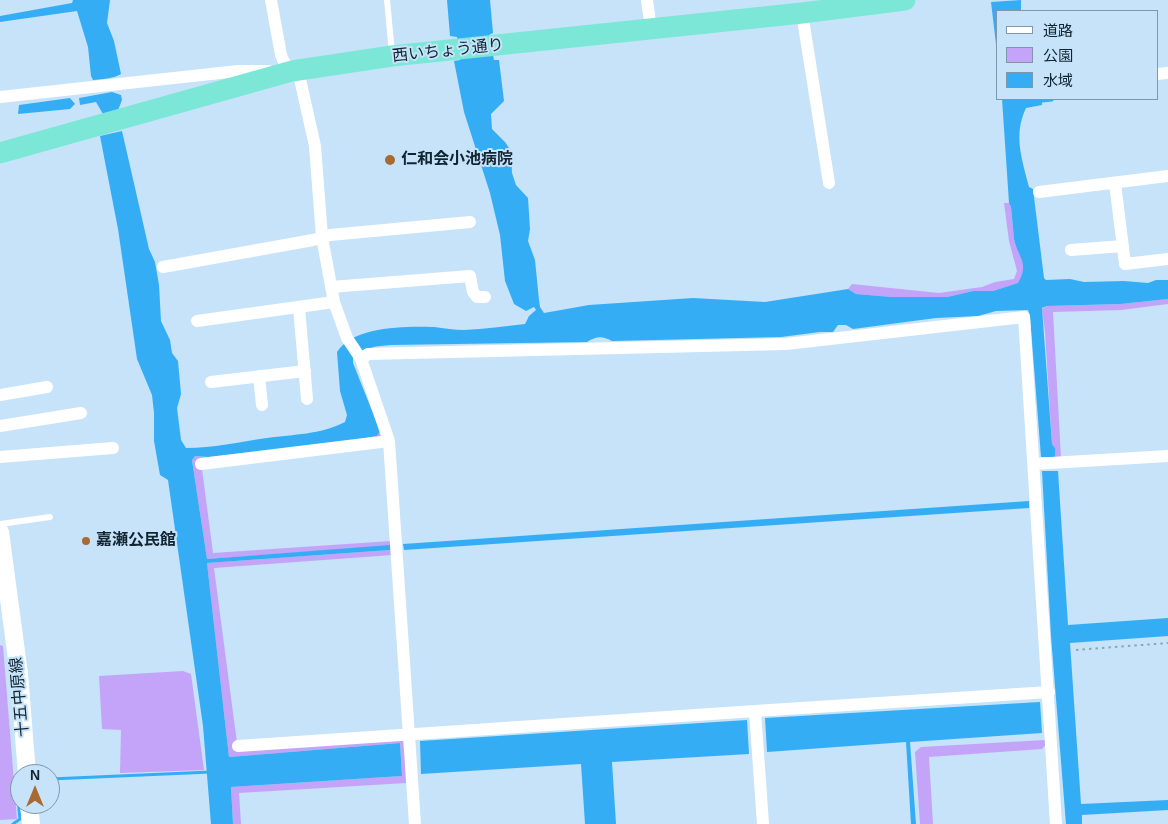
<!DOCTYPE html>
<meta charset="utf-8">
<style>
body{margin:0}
#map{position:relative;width:1168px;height:824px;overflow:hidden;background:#c6e3f9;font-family:Helvetica,"Noto Sans JP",sans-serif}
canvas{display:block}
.legend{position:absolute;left:996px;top:10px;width:162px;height:90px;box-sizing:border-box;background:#c6e3f9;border:1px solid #7e97a9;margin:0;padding:6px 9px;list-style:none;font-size:15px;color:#112431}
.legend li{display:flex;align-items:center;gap:10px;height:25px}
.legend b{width:25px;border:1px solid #7e97a9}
.north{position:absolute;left:10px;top:764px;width:50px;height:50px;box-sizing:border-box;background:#c6e3f9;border:1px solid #7e97a9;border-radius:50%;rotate:0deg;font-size:14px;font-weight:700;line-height:20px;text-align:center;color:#112431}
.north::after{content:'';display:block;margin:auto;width:18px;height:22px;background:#a86a30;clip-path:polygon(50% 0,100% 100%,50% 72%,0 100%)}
</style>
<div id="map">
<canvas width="1168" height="824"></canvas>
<ul class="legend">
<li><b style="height:6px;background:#fff"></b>道路</li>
<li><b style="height:14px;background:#c3a4f8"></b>公園</li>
<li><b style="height:14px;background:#35adf5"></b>水域</li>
</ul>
<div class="north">N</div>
</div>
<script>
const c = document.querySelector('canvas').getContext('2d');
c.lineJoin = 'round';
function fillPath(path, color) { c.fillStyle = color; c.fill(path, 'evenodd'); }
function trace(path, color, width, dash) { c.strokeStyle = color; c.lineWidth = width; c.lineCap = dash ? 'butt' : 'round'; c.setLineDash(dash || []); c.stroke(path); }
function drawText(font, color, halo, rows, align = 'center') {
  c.font = font + ' Helvetica,"Noto Sans JP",sans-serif'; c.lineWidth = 4; c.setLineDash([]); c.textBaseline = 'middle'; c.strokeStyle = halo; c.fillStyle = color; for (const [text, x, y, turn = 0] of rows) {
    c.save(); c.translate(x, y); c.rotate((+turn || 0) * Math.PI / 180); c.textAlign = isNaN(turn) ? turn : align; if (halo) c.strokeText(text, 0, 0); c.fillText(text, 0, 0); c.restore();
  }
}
const green = new Path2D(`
 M1004 203H1009L1011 207C1012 218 1013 228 1014 239 1018 258 1031 261 1019 283L993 291H973L947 297H892L856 294 848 289 852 284 939 293 982 287 995 282 1014 279 1017 271 1009 241Z
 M1168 299V304L1121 310 1053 312 1061 458 1055 457V448L1052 444 1045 332 1042 309 1047 306 1121 304Z
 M380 431 385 446 202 469 213 553 391 541 392 555 214 568 237 743 404 730 406 783 239 793 241 824H233L231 787 402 776 400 743 229 757 207 563 389 550 390 546 207 559 192 460 194 456 208 457Z
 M0 645 3 646 17 819 0 820Z
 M183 671 191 674 204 770 120 773 121 730 102 729 99 676Z
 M1045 740 1046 744 1042 749 929 757 933 824H920L915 752 921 747Z`);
const water = new Path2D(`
 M73 0H110L107 23 114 41 121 74C112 79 103 79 93 80L91 76 88 47 77 11 0 22V16L72 3Z
 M447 0H490L493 33 489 35 494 60H499L504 101 491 114 492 129 505 142 511 151 512 173 516 185 528 198 530 229 528 241 535 260 539 300 540 307 544 313 589 305 693 298 765 302 848 289 856 294 892 297H947L973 291H993L1018 283C1030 263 1018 258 1014 239 1013 228 1012 218 1011 207L1009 203 1002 99H1042V105L1026 108C1013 135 1022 159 1029 187L1033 189 1044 278 1046 280 1070 279 1084 282 1124 281 1148 283 1156 280H1168V299L1121 304 1047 306 1042 308 1052 444 1055 448V457H1041L1030 316 1028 310 996 311 978 316 936 318 853 329 846 325H838L833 332H820L781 337 612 341C602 336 597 336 587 342L391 345C376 346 366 347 353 357V363L380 431 377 436 323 445 208 457 195 456 192 460 207 559 390 545V550L207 563 229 757 400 743 402 776 231 787 233 824H211L203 726 168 480 160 475 154 441V413L152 395 137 359 118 229 100 136 122 131 149 249 155 262 159 285 161 321 170 340 172 353 178 361 181 394 177 408 181 440 186 448C213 448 239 442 267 438 295 434 319 435 345 422L347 415 340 391 337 352C353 326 406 326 434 327 444 328 454 330 464 330 485 329 505 326 525 324L529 316 536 310 534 307 526 311 514 304 505 281 500 235 490 193 464 112 454 61 460 60 457 37 450 36Z
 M1021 0V11H997V53L991 2Z
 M112 92 121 95 122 100 117 113 103 114 96 102 80 105 79 98Z
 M70 98 75 104 70 109 18 114 19 105Z
 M1042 471H1058L1068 625 1168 618V636L1070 643 1081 804 1168 800V810L1082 815V824H1066L1051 636Z
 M1029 501V508L404 550 403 544Z
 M1040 702 1042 733 910 742 916 824H911L906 742 767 752 765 718Z
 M747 720 749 754 612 762 616 824H585L581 764 421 774 420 741Z`);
const stream = new Path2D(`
 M1042 101 1052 100
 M50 779 211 772
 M13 824 20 819 16 780`);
const path = new Path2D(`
 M1076 650 1168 643`);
const service = new Path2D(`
 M387 0 392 53
 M0 524 50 517`);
const minor = new Path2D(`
 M271 0 281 55 284 62 300 79 315 146 322 237 334 302 347 338 361 359 389 441 415 824
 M647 0 651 29
 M802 13 829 183
 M1157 74 1168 73
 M0 97 238 71H269
 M1115 183 1125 264 1168 259
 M1039 192 1168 176
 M1071 250 1123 246
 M163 267 313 240 330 235 470 222
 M331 287 470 276 473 292 477 297H485
 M299 308 307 399
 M197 321 334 302
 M361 359 368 354 786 344 1024 317 1056 824
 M259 376 262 405
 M211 382 305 371
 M0 395 47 387
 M0 426 81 413
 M0 457 113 448
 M201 464 389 441
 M1034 464 1168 456
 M755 711 763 824
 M238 746 755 711 1049 692`);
const secondary = new Path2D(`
 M0 532 19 674 27 774
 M29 804 31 824`);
const trunk = new Path2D(`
 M0 153 292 71 392 56 802 13 905 0`);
const markers = [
 [390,160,6,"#a86a30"],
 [86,541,5,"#a86a30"]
];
const streetNames = [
 ["西いちょう通り",448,51,-6],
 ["十五中原線",20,697,-95]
];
const poiNames = [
 ["仁和会小池病院",401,160],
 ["嘉瀬公民館",96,541]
];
fillPath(green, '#c3a4f8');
fillPath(water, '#35adf5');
trace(stream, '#35adf5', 3);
trace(path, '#8ca6b9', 2, [2.5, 4]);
trace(service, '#fff', 6);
trace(minor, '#fff', 12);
trace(secondary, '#fff', 18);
trace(trunk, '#7ce7d6', 21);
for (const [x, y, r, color] of markers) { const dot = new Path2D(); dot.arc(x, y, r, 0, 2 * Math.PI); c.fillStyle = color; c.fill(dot); trace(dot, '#c6e3f9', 2); }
drawText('16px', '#112431', '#c6e3f9', streetNames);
drawText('bold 16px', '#112431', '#c6e3f9', poiNames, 'left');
</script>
